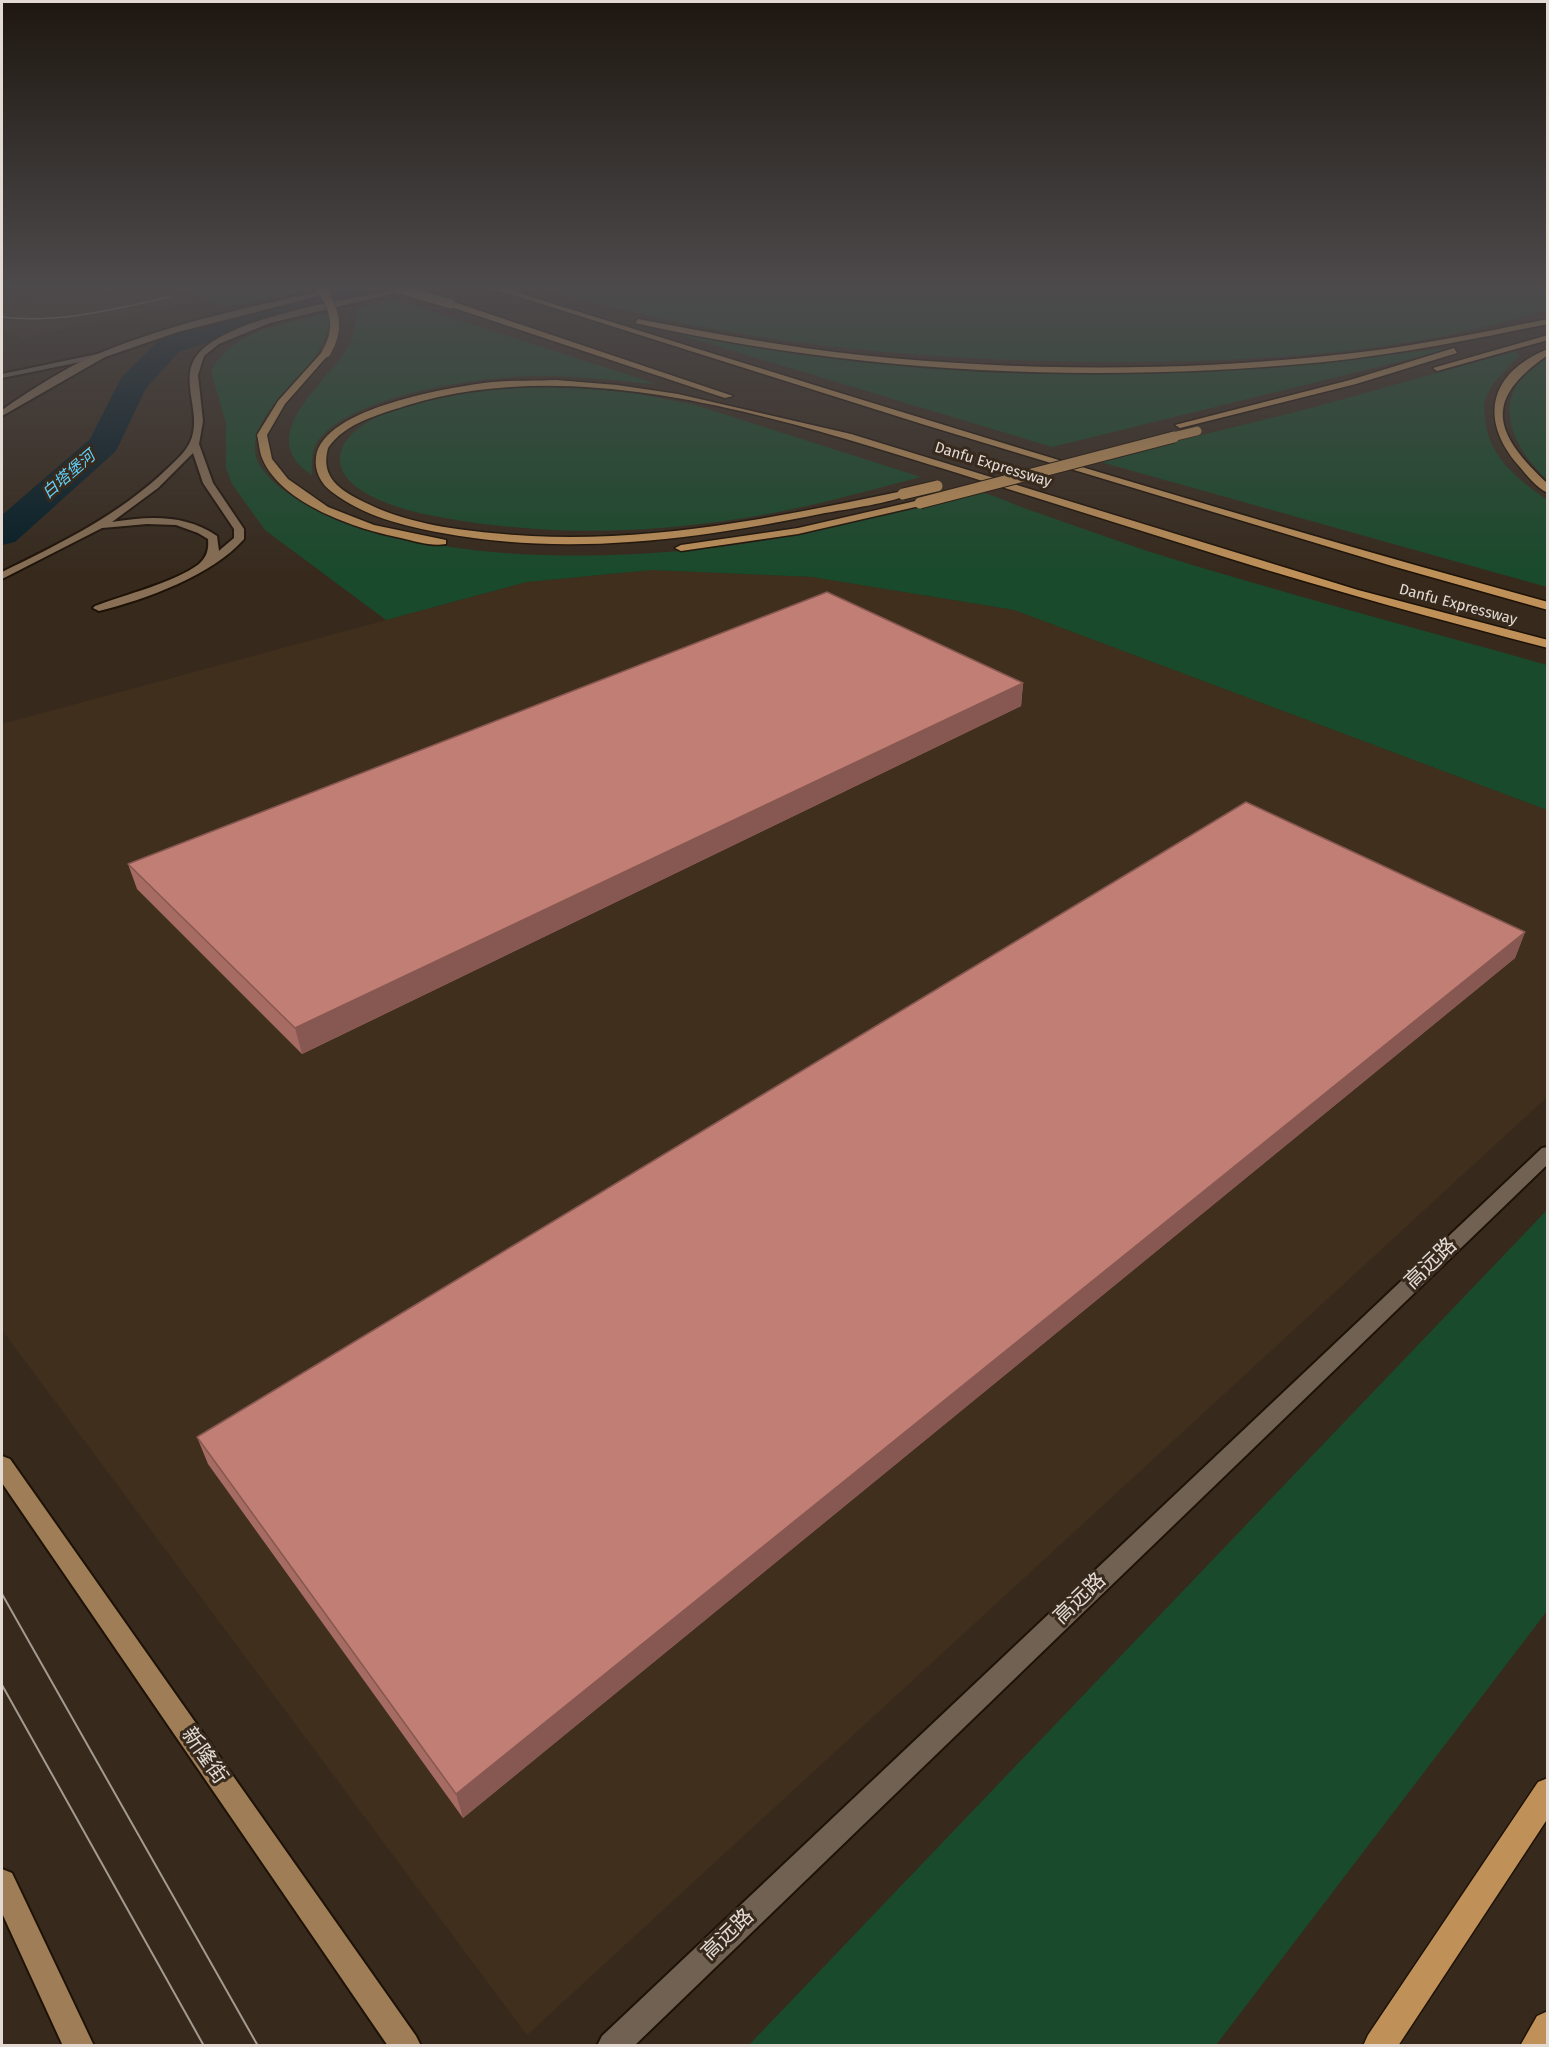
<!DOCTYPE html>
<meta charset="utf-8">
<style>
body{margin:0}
#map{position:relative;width:1549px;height:2047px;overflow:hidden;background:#372a1d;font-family:"Fira Sans",sans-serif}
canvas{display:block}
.frame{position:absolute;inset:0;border:3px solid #e3dbd3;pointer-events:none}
</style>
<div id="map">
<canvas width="1549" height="2047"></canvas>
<div class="frame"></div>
</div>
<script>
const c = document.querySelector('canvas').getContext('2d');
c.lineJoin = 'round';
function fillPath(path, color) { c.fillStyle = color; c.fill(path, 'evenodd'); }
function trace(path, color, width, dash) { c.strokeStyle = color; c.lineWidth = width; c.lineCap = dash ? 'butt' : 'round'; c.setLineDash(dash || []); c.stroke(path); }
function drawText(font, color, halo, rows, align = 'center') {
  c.font = font + ' "Fira Sans","Noto Sans SC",sans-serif'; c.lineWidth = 6; c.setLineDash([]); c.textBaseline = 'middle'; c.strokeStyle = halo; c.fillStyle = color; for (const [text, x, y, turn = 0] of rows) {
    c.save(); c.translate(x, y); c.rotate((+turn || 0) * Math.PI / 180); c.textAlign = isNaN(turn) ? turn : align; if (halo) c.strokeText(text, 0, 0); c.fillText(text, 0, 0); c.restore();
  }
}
const built = new Path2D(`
 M134 289H158L196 301 22 338 2 328V302L26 303 84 299Z
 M652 570 812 577 1014 610 1547 810V1097L527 2035 2 1330V724L527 582Z`);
const green = new Path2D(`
 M180 289H312L314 290 226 307Z
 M543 289H1547L1548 310C1405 354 1256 362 1108 362 917 361 727 343 543 289Z
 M396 300 657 384C616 381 575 375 534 376 480 377 346 395 316 444 311 453 312 466 312 475 253 437 324 385 347 349 354 338 355 322 357 308Z
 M332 312C329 328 325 342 316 355 296 384 233 430 263 470 279 492 308 506 332 516 458 569 653 561 785 537 835 527 884 513 933 502 946 499 965 490 978 492 992 494 1008 502 1021 507 1062 521 1103 536 1144 550 1277 592 1413 627 1547 665V810L1014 610 812 577 652 570 527 582 386 620 265 530 232 484 226 468V423L211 372C231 329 291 323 332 312Z
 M654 327C911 376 1178 382 1438 349L1443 351 1052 447Z
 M1516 351 1519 356C1507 369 1491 382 1485 400 1483 405 1485 412 1485 418 1488 457 1518 479 1547 500V587L1097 461 1311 408Z
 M1547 358V479C1522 457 1495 415 1519 382 1526 372 1537 365 1547 358Z
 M541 385 603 387 695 405 921 477C859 493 796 511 731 520 631 535 528 535 429 515 398 509 324 488 343 446 349 433 368 421 381 414 429 392 488 389 541 385Z
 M1547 1210V1611L1216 2045H749Z`);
const river = new Path2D(`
 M341 289H386L382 295 251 327 179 352 146 388 116 451 15 542 2 545V515L90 439 121 378 159 340 231 315Z`);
const minor = new Path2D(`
 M1548 1147V1164L634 2046H597L602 2036 1542 1148Z`);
const tertiary = new Path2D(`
 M102 353 105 357 2 378V374Z`);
const secondary = new Path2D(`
 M334 289H346L178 332 105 357 2 416V410C32 389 66 367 100 353 175 322 256 305 334 289Z
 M400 289H412L270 323 219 344 204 356 198 375 203 421 199 444 213 483 244 529V539C213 575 144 600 99 611L93 608 95 606C124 595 176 582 199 564 207 557 209 549 208 539L198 533 176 525 147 524 102 528 2 579V572C61 543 119 515 167 469 178 458 190 449 193 433 199 408 179 376 198 354 231 316 350 299 400 289ZM193 453 203 483 234 529V538L221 549 219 551 217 536C185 514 149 516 112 522L158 488Z`);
const primary = new Path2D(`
 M2 1456 10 1459 416 2036 421 2046H388L2 1483Z
 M2 1869 12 1873 94 2046H63L2 1913Z`);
const motorway = new Path2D(`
 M494 289H505C851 396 1198 506 1548 602V610L1392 566 925 425Z
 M448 302H454L733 396 725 398 448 306Z
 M638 319C712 333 786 347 861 355 1015 371 1171 372 1325 356 1400 349 1474 334 1548 319V324C1474 339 1400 354 1324 362 1095 384 860 374 635 323Z
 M1548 335V340L1437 371 1433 368Z
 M1454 348 1457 353 1356 384 1180 428 1175 425 1350 380Z
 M1548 349V355C1481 401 1495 434 1548 484V493C1536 488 1526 474 1518 465 1478 418 1490 372 1548 349Z
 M323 351 330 353 285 404 267 435 272 459 288 479 328 507 374 525 446 540V544C432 547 414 541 401 538 356 529 281 504 262 458 259 450 259 442 257 435L278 401Z
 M556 380 617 385 678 394 851 434 1358 590 1548 640V648C1440 620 1334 591 1228 558 1137 529 1045 501 954 472 785 420 580 351 405 406 378 415 345 423 328 448 320 478 340 490 364 502 404 522 448 529 492 533 631 548 767 519 903 491L908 494C898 502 842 510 825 513 699 539 570 557 442 533 404 526 363 516 332 492 321 484 314 471 316 457 323 407 452 387 492 382 513 380 535 381 556 380Z
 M920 500 924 501V505L798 534 681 551 675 548 681 545 798 528Z
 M1548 1778V1818L1398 2046H1363L1368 2035 1538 1782Z
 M1548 2011V2046H1520L1537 2016Z`);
const tramFar1 = new Path2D(`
 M2 317C60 324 114 309 170 297`);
const tram = new Path2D(`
 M2 1594 258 2046
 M2 1685 204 2046`);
const motorwayBridgeFar1 = new Path2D(`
 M321 289C336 310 340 330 326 353
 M400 289 451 304
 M1168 438 1197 431`);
const motorwayBridge = new Path2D(`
 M903 494 937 486
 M920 503 1174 437`);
const wall = new Path2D(`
 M1023 683 1021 706 302 1054 137 889 128 864Z
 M1525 932 1515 958 463 1818 208 1464 197 1437Z`);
const shadedWall = new Path2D(`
 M1023 683 1021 706 302 1054 295 1028Z
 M1525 932 1515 958 463 1818 456 1794Z`);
const building = new Path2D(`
 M827 592 1023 683 295 1028 128 864Z
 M1246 802 1525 932 456 1794 197 1437Z`);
const farStreetnames = [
 ["Danfu Expressway",993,465,17],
 ["Danfu Expressway",1458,605,15]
];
const farWaternames = [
 ["白塔堡河",69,475,-41]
];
const nearStreetnames = [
 ["高远路",1431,1264,-44],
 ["高远路",1080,1599,-44],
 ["新隆街",204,1756,55],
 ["高远路",728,1935,-44]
];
fillPath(built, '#412f1d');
fillPath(green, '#194a2b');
fillPath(river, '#061e27');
trace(minor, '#1e1207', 4);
trace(tertiary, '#1e1207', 4);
trace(secondary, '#1e1207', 4);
trace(primary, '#1e1207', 4);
trace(motorway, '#1e1207', 3);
fillPath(minor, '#706153');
fillPath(tertiary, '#706153');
fillPath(secondary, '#886f55');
fillPath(primary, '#9f7e57');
fillPath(motorway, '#bf9159');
trace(tramFar1, '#a49a90', 1.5);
trace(tram, '#a49a90', 2);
trace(motorwayBridgeFar1, '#1e1207', 10, []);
trace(motorwayBridge, '#1e1207', 13, []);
trace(motorwayBridgeFar1, '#bf9159', 9);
trace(motorwayBridge, '#bf9159', 11);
fillPath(wall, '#a66c64');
fillPath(shadedWall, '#875851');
fillPath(building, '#c17e74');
trace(building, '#875851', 1.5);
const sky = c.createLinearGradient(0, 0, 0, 575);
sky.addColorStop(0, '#1e1710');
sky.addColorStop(0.5, '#4d4a4c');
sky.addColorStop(1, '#4d4a4c00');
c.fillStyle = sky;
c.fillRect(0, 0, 1549, 575);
drawText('15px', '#e3dbd3', '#372a1d', farStreetnames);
drawText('italic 16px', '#61cff9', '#372a1d', farWaternames);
drawText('21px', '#e3dbd3', '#372a1d', nearStreetnames);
</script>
